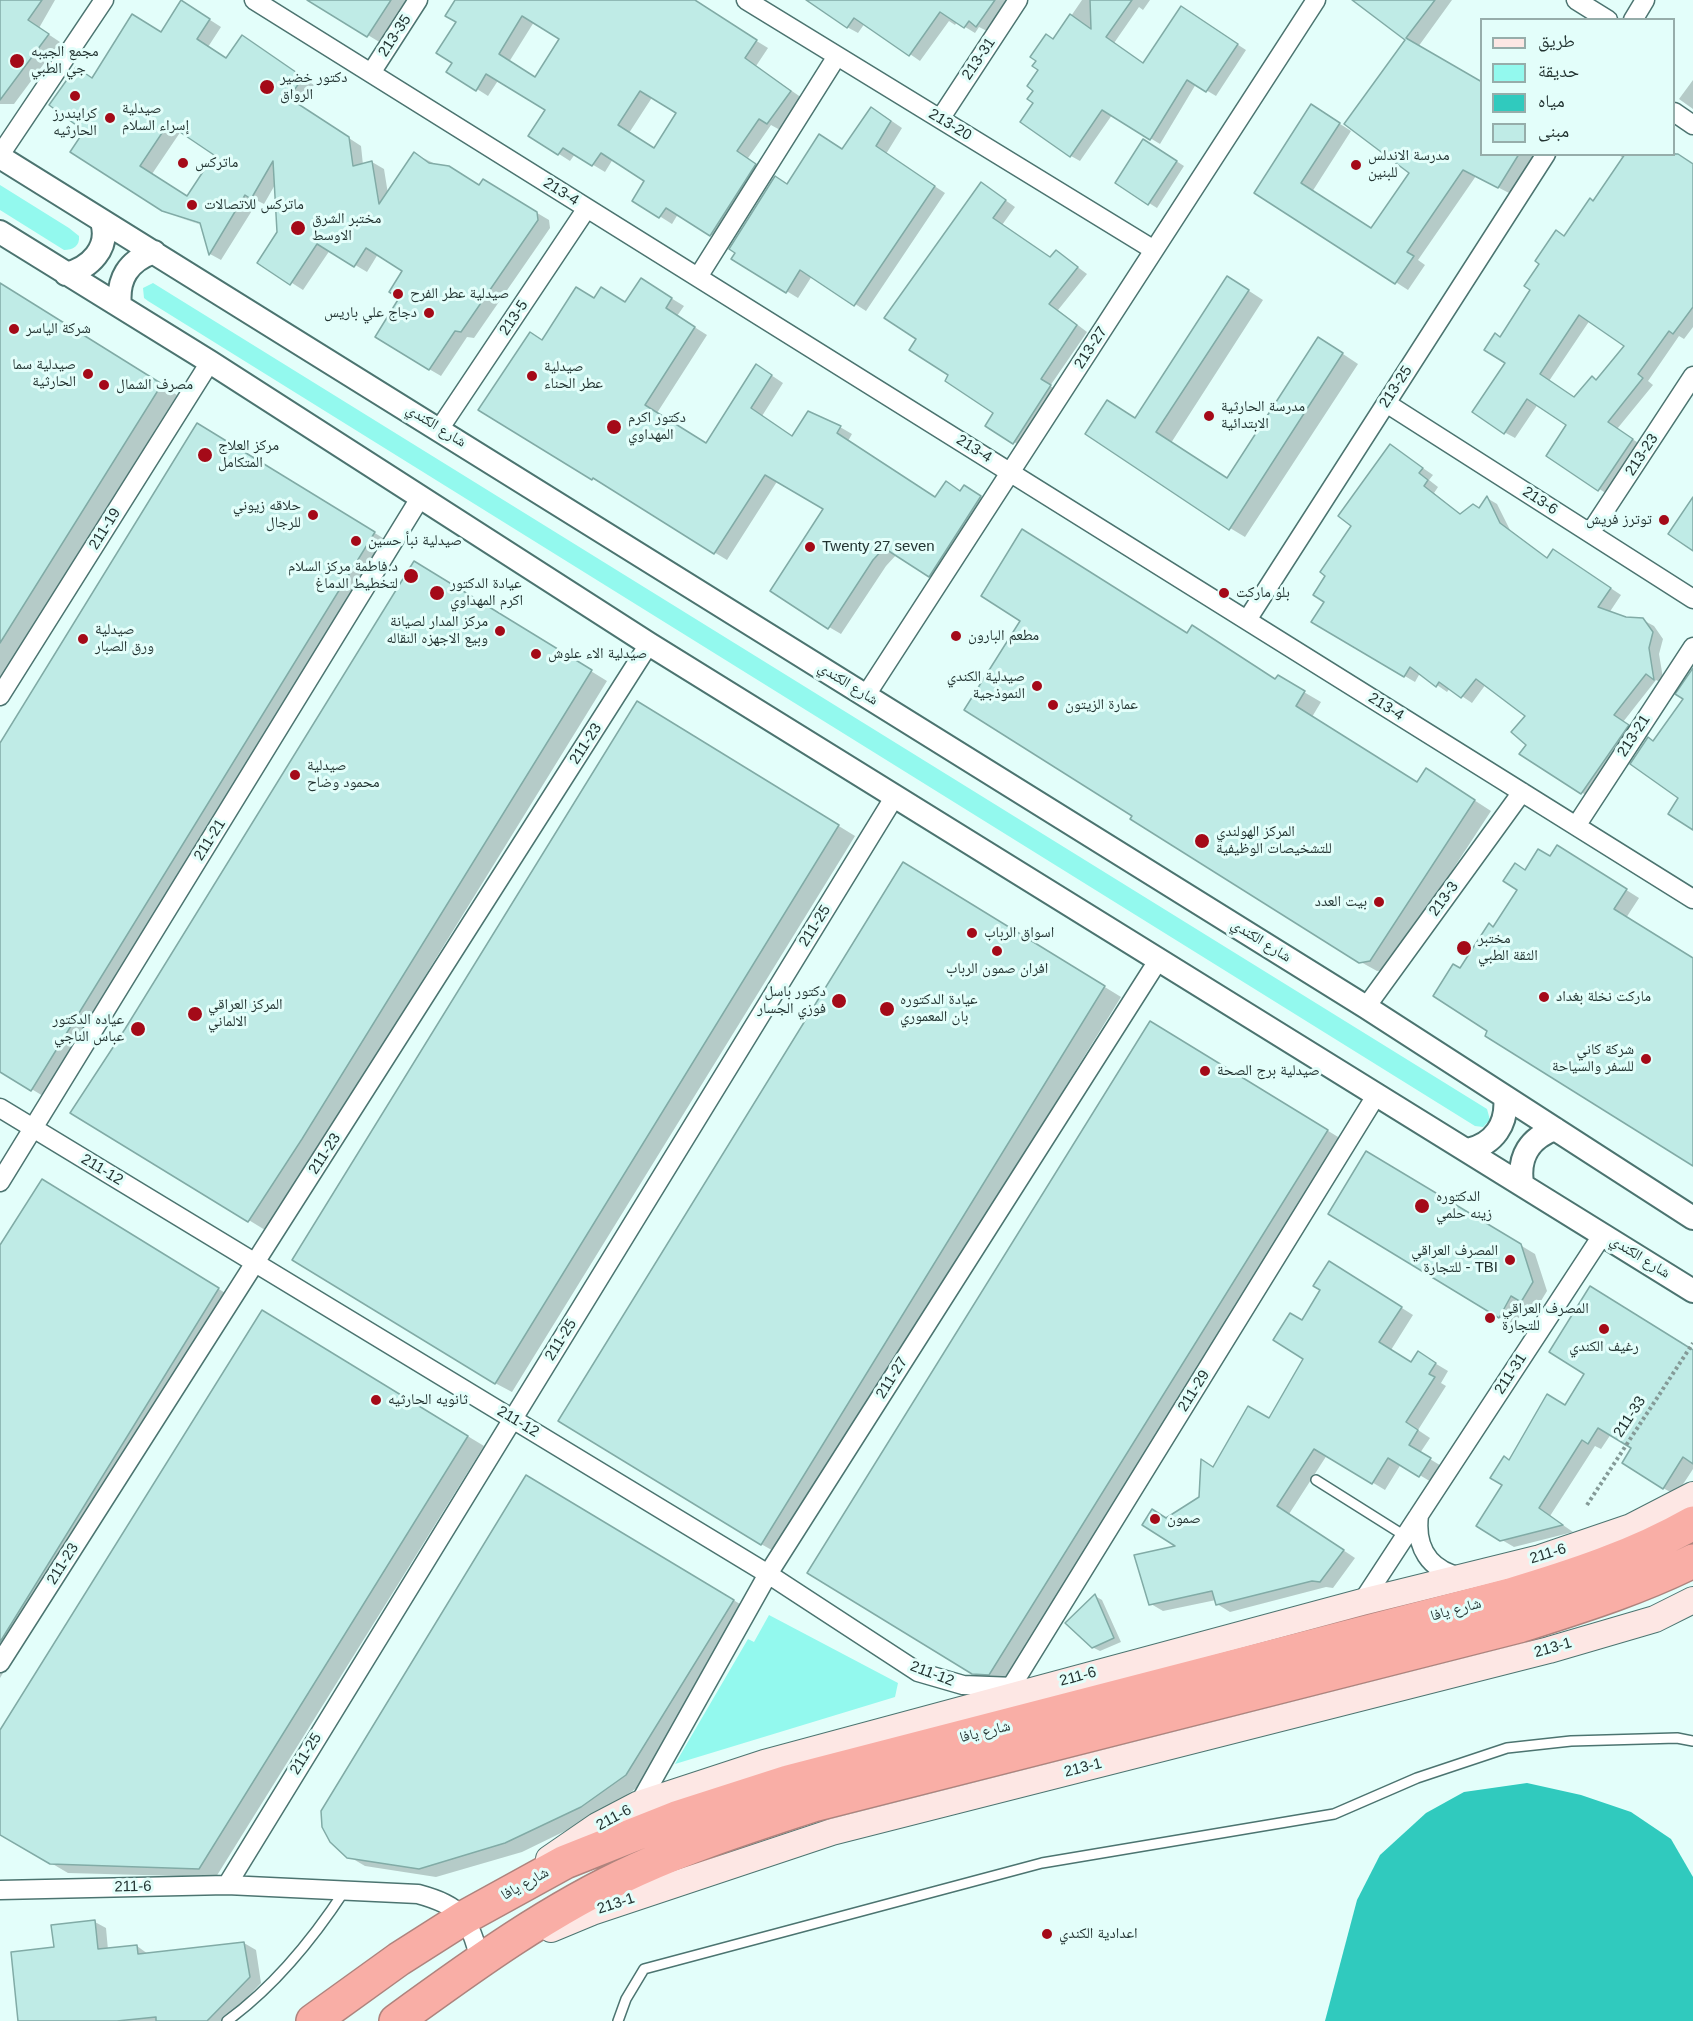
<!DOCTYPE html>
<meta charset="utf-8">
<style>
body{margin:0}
#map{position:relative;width:1693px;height:2021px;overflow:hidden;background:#e3fefa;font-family:Arial,"Noto Naskh Arabic",sans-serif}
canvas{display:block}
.legend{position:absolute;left:1480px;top:18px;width:195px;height:138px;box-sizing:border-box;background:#e3fefa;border:2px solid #96adaa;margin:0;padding:8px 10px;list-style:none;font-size:18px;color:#223331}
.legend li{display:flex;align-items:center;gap:12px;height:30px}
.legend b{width:30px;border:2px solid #96adaa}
</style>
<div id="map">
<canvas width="1693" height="2021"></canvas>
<ul class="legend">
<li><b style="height:8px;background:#fde7e4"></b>طريق</li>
<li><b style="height:16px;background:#93f9ee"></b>حديقة</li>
<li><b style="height:16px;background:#30cabe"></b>مياه</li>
<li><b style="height:16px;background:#bfebe6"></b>مبنى</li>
</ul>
</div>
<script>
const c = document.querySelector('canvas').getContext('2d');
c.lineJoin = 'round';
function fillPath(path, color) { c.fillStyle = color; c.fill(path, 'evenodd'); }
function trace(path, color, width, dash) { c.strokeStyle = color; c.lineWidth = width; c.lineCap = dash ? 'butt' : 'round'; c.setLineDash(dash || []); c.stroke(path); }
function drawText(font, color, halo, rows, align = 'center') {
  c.font = font + ' Arial,"Noto Naskh Arabic",sans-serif'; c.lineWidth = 6; c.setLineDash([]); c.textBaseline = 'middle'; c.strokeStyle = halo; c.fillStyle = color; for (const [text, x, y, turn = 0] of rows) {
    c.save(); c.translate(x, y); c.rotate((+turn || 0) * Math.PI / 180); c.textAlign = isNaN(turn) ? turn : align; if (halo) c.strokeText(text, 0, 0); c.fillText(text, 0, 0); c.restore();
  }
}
const green = new Path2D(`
 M0 185 69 228 79 236C80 246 73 250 64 250L0 210Z
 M153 283 1487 1109 1490 1120 1483 1127 1475 1126 148 301 144 298 143 288Z
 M769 1615 898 1683 895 1697 675 1764 748 1639 754 1642Z`);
const water = new Path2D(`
 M1527 1783 1581 1795 1631 1812 1671 1839 1693 1877V2021H1325L1357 1900 1380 1855 1426 1813 1464 1792Z`);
const shadow = new Path2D(`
 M0 0H55L39 28 60 42 14 104H0Z
 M310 0H408L381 43Z
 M457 0H690L768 48 756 66 802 98 780 130 771 125 748 158 767 172 723 242 678 214 672 224 634 200 647 181 613 159 605 172 575 154 570 161 559 154 547 110 499 79 488 96 477 89 454 63ZM534 22 561 39 536 79 509 62ZM653 96 679 113 654 150 629 133Z
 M827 0H1010L987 31 979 27 975 33 957 22 955 25 949 21 920 61 865 23 858 33 847 27Z
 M1082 0H1150L1143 10 1139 7 1114 43 1144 65 1191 14 1246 50 1216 96 1196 84 1160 144 1112 115 1080 161 1071 156 1035 90 1040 70 1054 41Z
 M1371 0H1452L1418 47 1482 154H1537L1511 194 1476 176 1418 260 1425 265 1408 290 1256 192 1323 113 1351 131 1312 192 1371 230 1411 173 1407 39 1365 8Z
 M193 9 221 27 208 47 227 59 254 44 314 85 300 106 361 146 363 165 372 162 384 169 388 194 415 154 480 186 483 181 549 220 550 228 474 338 467 337 441 376 429 369 401 297 404 271 378 254 367 272 330 250 303 290 259 262 279 233 276 183 264 204 258 201 221 260 210 254 202 225 174 216 207 226 86 130 93 79 162 33ZM181 131 217 154 188 197 152 174Z
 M1693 80V109L1679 99Z
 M883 115 902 128 886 154 945 193 866 311 812 276 798 298 734 259 788 185 843 151Z
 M1151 145 1184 166 1157 208 1117 183Z
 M1674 152 1693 165V327L1684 339 1679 336 1648 381 1653 385 1617 429 1643 446 1610 496 1548 455 1569 425 1538 404 1515 438 1504 432 1507 363 1501 339 1565 237 1624 159 1618 154H1674ZM1590 320 1626 346 1597 381 1575 398 1549 381Z
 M991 190 1015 207 1002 225 1051 258 1056 251 1087 274 1058 310 1087 332 1050 386 1060 392 1024 448 1014 442 995 412 950 375 918 338Z
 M0 284 177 395 0 678Z
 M653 287 684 306 677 316 707 335 657 413 707 445 768 373 783 383 762 416 793 437 840 427 852 434 848 441 936 498 961 492 977 494 993 504 942 583 897 554 886 566 841 634 829 627 825 508 778 480 727 560 480 410 543 341 595 300 625 304Z
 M1243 287 1263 300 1171 443 1228 479 1334 348 1358 364 1245 537 1230 528 1136 419Z
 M214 434 391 543 48 1099 0 1070V745Z
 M1391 446 1433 475 1429 480 1438 487 1434 493 1461 515 1479 509 1487 498 1497 504 1510 530 1548 559 1564 557 1621 595 1609 613 1626 618 1643 620 1654 626 1663 639 1659 654 1664 684 1656 680 1623 722 1638 732 1592 799 1522 754 1528 745V716L1486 684 1472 703 1450 688 1447 692 1420 673 1415 682 1313 622 1326 602 1353 526Z
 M430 572 607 681 319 1148 265 1230 73 1112Z
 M1188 634 1276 680 1278 677 1321 702 1312 717 1418 783 1443 780 1491 811 1387 970 1377 971 1359 961Z
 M654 712 855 836 512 1392 495 1383Z
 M1571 855 1639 898 1626 918 1693 959V1166L1489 1030 1461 970 1494 928 1519 890 1526 871 1551 858Z
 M920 873 1121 997 777 1553 761 1544Z
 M1167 1032 1343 1140 1006 1683H990L973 1673Z
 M1381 1161 1535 1254 1547 1291 1536 1309 1527 1304 1514 1326 1499 1317Z
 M58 1190 235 1299 0 1678V1249Z
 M1342 1270 1413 1315 1391 1350 1412 1364 1418 1353 1448 1371 1441 1383 1446 1386 1418 1430 1430 1438 1420 1453 1443 1467 1433 1483 1401 1464 1385 1490 1327 1455 1289 1514 1355 1558 1333 1588 1326 1587 1230 1612 1217 1604 1216 1600 1163 1611 1151 1604 1179 1546 1167 1520 1201 1498 1214 1468 1269 1420 1305 1359 1302 1322Z
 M278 1321 484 1446 216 1877 68 1873 0 1833V1732Z
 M1693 1352V1469L1676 1495 1663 1488 1633 1448 1611 1434 1601 1449 1595 1446 1550 1516 1573 1532 1514 1547 1478 1526 1504 1485 1510 1461 1566 1407Z
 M543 1486 750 1610 641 1785 598 1815 522 1852 436 1877 365 1866 348 1856Z
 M1095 1596 1102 1600 1121 1642 1100 1651 1092 1647Z
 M95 1922 106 1928 108 1950 137 1946 148 1954 244 1943 256 1950 261 1983 225 2021H19L55 1949Z`);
const building = new Path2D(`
 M0 0H42L28 20 49 34 0 100Z
 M181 0 210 19 197 39 226 58 242 35 303 77 289 98 349 137 353 166 372 161 379 204 414 152 429 163 449 166 479 185 483 179 537 212 538 220 461 332 455 331 429 370 375 337 399 298 389 292 402 271 366 248 354 267 317 244 290 285 257 263 277 232 273 161 251 199 245 195 209 255 200 223 162 211 70 152 84 131 49 105 76 67 92 78 132 14 161 32ZM168 124 214 155 187 196 140 166Z
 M307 0H391L367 37Z
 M455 0H695L757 40 745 58 791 91 767 124 759 119 737 151 756 164 710 236 666 208 659 218 632 201 644 181 601 153 592 166 563 148 558 155 528 136 545 110 486 74 476 91 446 72 452 63 436 53 456 22 445 16ZM522 16 559 39 535 77 499 54ZM640 91 676 113 654 148 618 125Z
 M806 0H995L976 27 969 21 964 28 940 12 909 56 854 18 847 28Z
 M1090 0H1132L1106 37 1143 63 1181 6 1238 44 1206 92 1187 80 1150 140 1102 110 1070 157 1020 122 1033 103 1027 99 1033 91 1027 86 1038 70 1032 66 1036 61 1030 57 1046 34 1053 39 1070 14 1091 29Z
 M1352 0H1435L1406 38 1482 82V154H1519L1498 188 1463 170 1407 252 1414 256 1395 284 1254 193 1311 104 1340 123 1301 183 1371 228 1409 173 1344 124 1405 40Z
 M871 107 891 121 876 146 935 186 854 306 800 270 786 293 731 259 735 253 729 249 775 176 787 184 819 134 842 149Z
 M1143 139 1177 161 1148 205 1115 183Z
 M1625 154H1678L1693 164V307L1673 334 1669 331 1638 374 1643 378 1608 422 1633 439 1598 491 1546 456 1566 425 1527 399 1504 434 1472 412 1505 363 1484 350 1495 333 1500 337 1530 290 1524 286 1539 264 1535 261 1556 230 1564 236 1590 198 1593 201ZM1579 315 1624 346 1596 380 1592 376 1574 397 1540 374Z
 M981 182 1006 200 993 218 1050 257 1056 250 1078 267 1049 304 1077 325 1041 379 1051 385 1013 444 985 426 993 413 945 381 948 375 909 350 916 339 884 318Z
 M1227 276 1249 290 1156 432 1227 478 1318 337 1343 353 1229 530 1085 434 1107 400 1135 418Z
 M641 278 672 298 666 308 695 327 645 405 706 443 756 364 772 375 751 408 792 436 808 411 841 426 837 433 935 497 946 481 960 491 964 485 981 496 929 577 884 548 873 560 828 629 770 591 823 509 765 475 714 554 593 478 592 480 478 410 530 332 542 340 576 287 594 298 601 287 625 302Z
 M0 283 162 384 0 643Z
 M197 423 375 532 31 1091 0 1072V743Z
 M1390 444 1423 468 1419 473 1428 480 1424 486 1460 514 1473 504 1479 508 1487 496 1500 523 1547 558 1553 549 1611 588 1598 607 1626 617 1643 618 1653 632 1649 648 1654 680 1646 674 1614 715 1629 725 1581 794 1519 754 1526 745 1511 732 1525 716 1476 679 1461 698 1439 682 1436 687 1410 667 1404 677 1311 622 1324 602 1313 595 1325 576 1320 572 1351 526 1338 516Z
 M1693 497V551L1668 534Z
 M1022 529 1187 633 1192 625 1275 679 1278 675 1305 691 1296 706 1417 782 1426 768 1475 800 1370 961 1359 963 1130 819 1132 816 964 710 1020 621 981 596Z
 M414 561 592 670 302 1139 248 1222 70 1113 125 1029Z
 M1693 668V830L1668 814 1678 798 1630 764 1648 737 1653 741 1683 699 1675 694Z
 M637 701 839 825 495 1384 292 1260Z
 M1557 845 1627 889 1614 909 1693 958V1166L1485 1036 1487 1031 1433 996 1453 964 1460 968 1489 923 1493 927 1517 890 1503 881 1515 863 1525 870 1538 849 1550 856Z
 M903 862 1105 986 761 1545 558 1421Z
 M1150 1021 1328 1130 989 1675 972 1674 807 1573Z
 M1366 1151 1521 1244 1533 1282 1521 1302 1511 1296 1499 1318 1328 1214Z
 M42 1179 219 1288 0 1642V1245Z
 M1329 1261 1402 1307 1379 1342 1411 1362 1418 1351 1436 1363 1429 1374 1435 1377 1406 1422 1418 1430 1409 1445 1431 1458 1419 1477 1388 1458 1372 1484 1314 1449 1277 1506 1344 1550 1320 1582 1312 1581 1216 1605 1212 1591 1149 1605 1134 1555 1175 1546 1142 1525 1152 1509 1166 1518 1199 1497 1201 1459 1213 1467 1248 1406 1269 1418 1303 1359 1273 1340 1290 1313 1302 1320 1320 1290 1313 1286Z
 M1590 1286 1693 1350V1464L1683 1457 1663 1489 1622 1463 1631 1448 1598 1428 1588 1444 1582 1440 1539 1508 1563 1525 1500 1541 1476 1526 1502 1485 1490 1478 1504 1456 1509 1460 1547 1394 1565 1405 1584 1374 1549 1352Z
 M262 1310 468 1436 199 1869 50 1864 0 1835V1730Z
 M526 1475 734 1600 626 1775 581 1807 505 1843 419 1869 347 1858 330 1842 322 1827 321 1811Z
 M1095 1594 1114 1638 1092 1648 1065 1623Z
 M95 1920 98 1949 137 1945 138 1954 244 1942 250 1977 207 2021H156V2017L117 2021H18L11 1952 54 1947 51 1925Z`);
const path = new Path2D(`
 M1587 1505 1693 1343`);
const service = new Path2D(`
 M1316 1480 1405 1536
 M227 2021C275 1986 313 1939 345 1890
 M618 2021 626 1999 644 1969 1042 1863 1334 1814 1417 1778 1507 1748 1571 1741 1677 1738 1693 1741`);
const minor = new Path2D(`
 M254 0 1693 899
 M746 0 1154 250
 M1576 0 1608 20
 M1633 20 1645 0
 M371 73 418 0
 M1674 112 1693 125
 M940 119 1018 0
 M0 155 104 0
 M698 277 837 56
 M1386 403 1693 599
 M440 428 587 208
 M1590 533 1693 376
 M1247 620 1546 154
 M866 695 1316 0
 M0 696 210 362
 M1576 826 1693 647
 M1366 1007 1522 792
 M0 1108 768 1574 918 1672 963 1685 1015 1687
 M0 1182 420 498
 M1419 1515C1415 1547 1429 1570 1461 1577
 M1362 1602 1603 1234
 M0 1663 649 644
 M1011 1687 1377 1094
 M639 1804 768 1574 1159 959
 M227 1885 895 796
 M0 1890 227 1885 418 1894C462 1906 469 1918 480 1960`);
const tertiary = new Path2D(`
 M0 157 1366 1007 1693 1218
 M0 232 210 362 649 644 1693 1291
 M66 274C90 268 110 248 102 222
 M120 306C117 279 128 261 154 252
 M1468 1150C1494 1144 1508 1124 1505 1097
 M1522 1183C1518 1156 1530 1138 1555 1129`);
const secondary = new Path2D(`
 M549 1859 597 1826 639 1804 764 1763 1362 1602 1540 1558 1631 1527 1693 1495
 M551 1929 592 1912 832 1832 1549 1650 1655 1619 1693 1600`);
const motorway = new Path2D(`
 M313 2021 399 1959 465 1917 565 1862 676 1818 788 1782 1510 1595C1573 1576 1635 1556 1693 1523
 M396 2021C473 1965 550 1909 636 1870 693 1844 753 1825 813 1805L1519 1626C1578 1607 1637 1589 1693 1561`);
const markers = [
 [17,61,8,"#a40a18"],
 [267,87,8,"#a40a18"],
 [75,96,6,"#a40a18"],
 [110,118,6,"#a40a18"],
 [183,163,6,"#a40a18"],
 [1356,165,6,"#a40a18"],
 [192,205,6,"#a40a18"],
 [298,228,8,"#a40a18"],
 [398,294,6,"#a40a18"],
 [429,313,6,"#a40a18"],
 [14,329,6,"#a40a18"],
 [88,374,6,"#a40a18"],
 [532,376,6,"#a40a18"],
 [104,385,6,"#a40a18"],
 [1209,416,6,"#a40a18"],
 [614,427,8,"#a40a18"],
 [205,455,8,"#a40a18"],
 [313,515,6,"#a40a18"],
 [1664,520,6,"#a40a18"],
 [356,541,6,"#a40a18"],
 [810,547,6,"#a40a18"],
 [411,576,8,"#a40a18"],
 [437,593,8,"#a40a18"],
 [1224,593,6,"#a40a18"],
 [500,631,6,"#a40a18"],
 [956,636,6,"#a40a18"],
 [83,639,6,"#a40a18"],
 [536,654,6,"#a40a18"],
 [1037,686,6,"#a40a18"],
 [1053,705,6,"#a40a18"],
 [295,775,6,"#a40a18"],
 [1202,841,8,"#a40a18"],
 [1379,902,6,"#a40a18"],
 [972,933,6,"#a40a18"],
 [1464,948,8,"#a40a18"],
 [997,951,6,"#a40a18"],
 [1544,997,6,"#a40a18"],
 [839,1001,8,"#a40a18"],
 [887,1009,8,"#a40a18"],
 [195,1014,8,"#a40a18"],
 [138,1029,8,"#a40a18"],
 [1646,1059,6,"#a40a18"],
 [1205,1071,6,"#a40a18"],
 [1422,1206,8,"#a40a18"],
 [1510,1260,6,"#a40a18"],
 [1490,1318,6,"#a40a18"],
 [1604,1329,6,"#a40a18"],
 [376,1400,6,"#a40a18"],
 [1155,1519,6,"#a40a18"],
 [1047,1934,6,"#a40a18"]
];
const streetNames = [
 ["213-35",395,36,-57],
 ["213-31",979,59,-56],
 ["213-20",950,125,31],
 ["213-4",561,192,32],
 ["213-5",514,318,-56],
 ["213-27",1091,348,-57],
 ["213-25",1396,387,-57],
 ["شارع الكندي",436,426,32],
 ["213-4",974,449,32],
 ["213-23",1642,455,-57],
 ["213-6",1540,501,33],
 ["211-19",105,529,-58],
 ["شارع الكندي",848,684,32],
 ["213-4",1386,707,32],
 ["213-21",1634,736,-57],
 ["211-23",586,744,-57],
 ["211-21",210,840,-58],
 ["213-3",1444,899,-54],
 ["211-25",815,926,-58],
 ["شارع الكندي",1261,941,32],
 ["211-23",325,1154,-57],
 ["211-12",102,1170,31],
 ["شارع الكندي",1640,1257,32],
 ["211-25",561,1340,-58],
 ["211-31",1511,1374,-57],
 ["211-27",892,1378,-58],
 ["211-29",1194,1391,-58],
 ["211-33",1630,1417,-57],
 ["211-12",518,1422,31],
 ["211-6",1548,1554,-17],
 ["211-23",63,1564,-58],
 ["شارع يافا",1456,1610,-15],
 ["213-1",1553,1648,-16],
 ["211-12",932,1674,21],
 ["211-6",1078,1677,-15],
 ["شارع يافا",985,1732,-14],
 ["211-25",306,1754,-58],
 ["213-1",1083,1768,-14],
 ["211-6",614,1818,-28],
 ["شارع يافا",525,1884,-29],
 ["211-6",133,1887,-1],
 ["213-1",616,1904,-18]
];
const poiNames = [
 ["مجمع الجيبه",31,52],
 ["جي الطبي",31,69],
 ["دكتور خضير",280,78],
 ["الرواق",280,95],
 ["صيدلية",122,109],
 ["إسراء السلام",122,126],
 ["كرايندرز",75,114,"center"],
 ["الحارثيه",75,131,"center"],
 ["مدرسة الاندلس",1368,156],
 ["للبنين",1368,173],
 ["ماتركس",195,163],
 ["ماتركس للاتصالات",204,205],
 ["مختبر الشرق",312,219],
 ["الاوسط",312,236],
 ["صيدلية عطر الفرح",410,294],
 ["دجاج علي باريس",417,313,"right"],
 ["شركة الياسر",26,329],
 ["صيدلية سما",76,365,"right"],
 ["الحارثية",76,382,"right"],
 ["صيدلية",544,367],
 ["عطر الحناء",544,384],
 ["مصرف الشمال",116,385],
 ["مدرسة الحارثية",1221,407],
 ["الابتدائية",1221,424],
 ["دكتور اكرم",628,418],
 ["المهداوي",628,435],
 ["مركز العلاج",218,446],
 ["المتكامل",218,463],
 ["حلاقه زيوني",301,506,"right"],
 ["للرجال",301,523,"right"],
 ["توترز فريش",1652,520,"right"],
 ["صيدلية نبأ حسين",368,541],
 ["Twenty 27 seven",822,547],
 ["د.فاطمة مركز السلام",398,567,"right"],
 ["لتخطيط الدماغ",398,584,"right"],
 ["عيادة الدكتور",450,584],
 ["اكرم المهداوي",450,601],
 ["بلو ماركت",1236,593],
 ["مركز المدار لصيانة",488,622,"right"],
 ["وبيع الاجهزه النقاله",488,639,"right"],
 ["صيدلية",95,630],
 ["ورق الصبار",95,647],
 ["مطعم البارون",968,636],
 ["صيدلية الاء علوش",548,654],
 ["صيدلية الكندي",1025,677,"right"],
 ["النموذجية",1025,694,"right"],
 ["عمارة الزيتون",1065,705],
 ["صيدلية",307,766],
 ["محمود وضاح",307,783],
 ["المركز الهولندي",1216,832],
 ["للتشخيصات الوظيفية",1216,849],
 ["بيت العدد",1367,902,"right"],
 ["اسواق الرباب",984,933],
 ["مختبر",1478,939],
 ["الثقة الطبي",1478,956],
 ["افران صمون الرباب",997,969,"center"],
 ["دكتور باسل",826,992,"right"],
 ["فوزي الجسار",826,1009,"right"],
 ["ماركت نخلة بغداد",1556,997],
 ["عيادة الدكتوره",900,1000],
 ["بان المعموري",900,1017],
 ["المركز العراقي",208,1005],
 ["الالماني",208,1022],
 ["عياده الدكتور",124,1020,"right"],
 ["عباس الناجي",124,1037,"right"],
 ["شركة كاني",1634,1050,"right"],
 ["للسفر والسياحة",1634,1067,"right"],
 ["صيدلية برج الصحة",1217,1071],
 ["الدكتوره",1436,1197],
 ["زينه حلمي",1436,1214],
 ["المصرف العراقي",1498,1251,"right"],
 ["للتجارة - TBI",1498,1268,"right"],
 ["المصرف العراقي",1502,1309],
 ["للتجارة",1502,1326],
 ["رغيف الكندي",1604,1347,"center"],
 ["ثانويه الحارثيه",388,1400],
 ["صمون",1167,1519],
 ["اعدادية الكندي",1059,1934]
];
fillPath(green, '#93f9ee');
fillPath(water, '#30cabe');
fillPath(shadow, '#0003');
fillPath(building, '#bfebe6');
trace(building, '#81aba6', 1.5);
trace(service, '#4c7470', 12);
trace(minor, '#4c7470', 21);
trace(tertiary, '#4c7470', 26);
trace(secondary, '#4c7470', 28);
trace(motorway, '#ae837d', 36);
trace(path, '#849a97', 4, [3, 3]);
trace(service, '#fff', 9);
trace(minor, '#fff', 18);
trace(tertiary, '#fff', 22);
trace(secondary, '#fde7e4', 26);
trace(motorway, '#f9aea6', 33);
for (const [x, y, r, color] of markers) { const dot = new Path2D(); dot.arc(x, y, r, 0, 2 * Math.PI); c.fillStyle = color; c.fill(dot); trace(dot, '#e3fefa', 2); }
drawText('15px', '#223331', '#e3fefa', streetNames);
drawText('15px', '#223331', '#e3fefa', poiNames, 'left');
</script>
